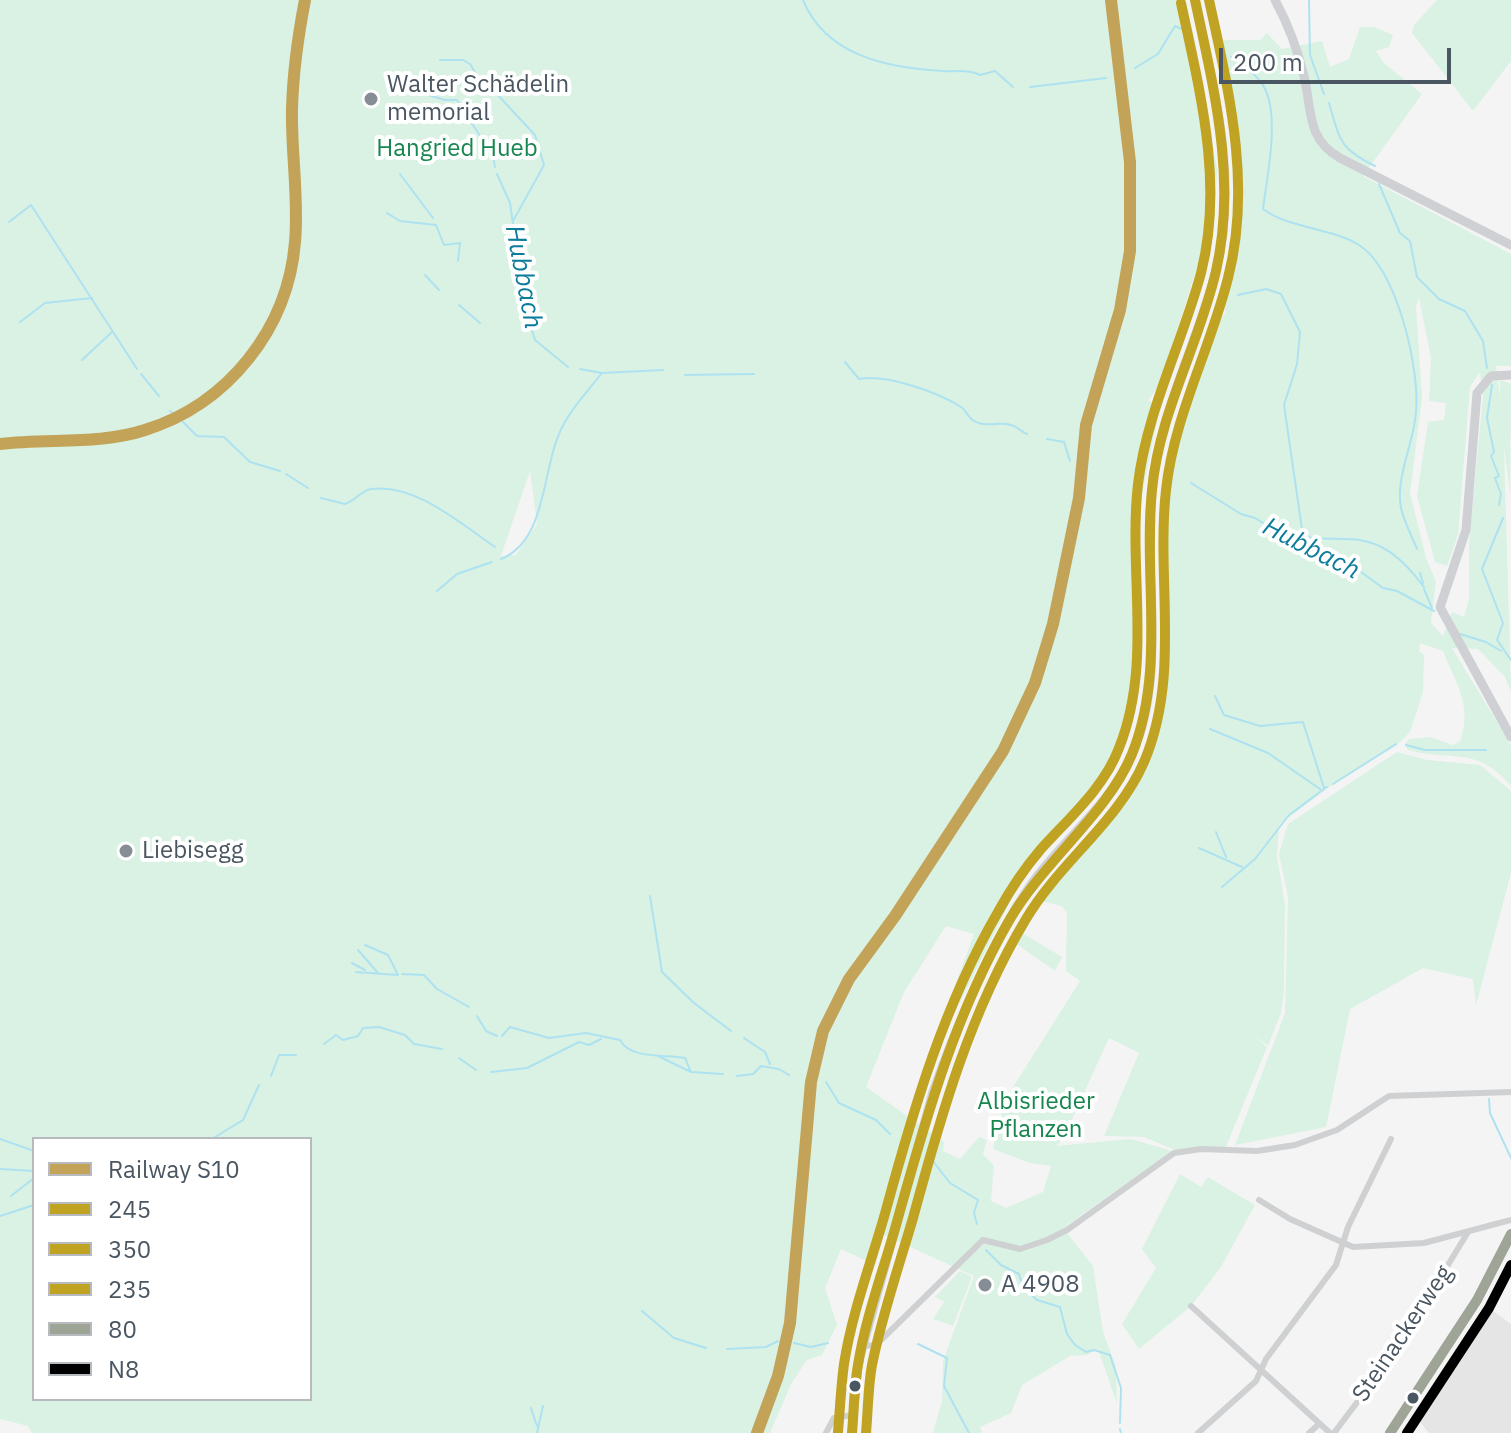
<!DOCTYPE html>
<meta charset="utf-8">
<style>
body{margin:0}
#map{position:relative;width:1511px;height:1433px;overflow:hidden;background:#f4f4f4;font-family:"IBM Plex Sans",sans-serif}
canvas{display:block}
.legend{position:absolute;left:32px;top:1137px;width:280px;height:264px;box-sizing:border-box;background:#fff;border:2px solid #b7bbc0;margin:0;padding:10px 14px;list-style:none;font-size:24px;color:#4a5661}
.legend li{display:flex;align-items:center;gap:16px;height:40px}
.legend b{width:40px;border:2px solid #b7bbc0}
.scale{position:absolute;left:1219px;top:48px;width:232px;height:36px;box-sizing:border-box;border:4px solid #4a5661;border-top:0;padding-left:10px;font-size:24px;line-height:28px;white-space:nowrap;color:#4a5661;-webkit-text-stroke:6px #fff;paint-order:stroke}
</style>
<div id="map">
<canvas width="1511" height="1433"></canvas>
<ul class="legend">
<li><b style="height:10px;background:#c2a358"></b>Railway S10</li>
<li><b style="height:10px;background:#c0a322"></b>245</li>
<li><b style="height:10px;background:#c0a322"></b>350</li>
<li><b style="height:10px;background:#c0a322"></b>235</li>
<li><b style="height:10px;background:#9ea596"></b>80</li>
<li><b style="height:10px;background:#000"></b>N8</li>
</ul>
<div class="scale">200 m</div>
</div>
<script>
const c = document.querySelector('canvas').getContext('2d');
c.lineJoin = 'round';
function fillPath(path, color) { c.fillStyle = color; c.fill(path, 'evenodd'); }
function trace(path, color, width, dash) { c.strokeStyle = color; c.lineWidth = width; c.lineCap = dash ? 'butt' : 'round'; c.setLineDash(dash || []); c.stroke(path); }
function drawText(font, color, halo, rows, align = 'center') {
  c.font = font + ' "IBM Plex Sans",sans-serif'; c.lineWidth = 8; c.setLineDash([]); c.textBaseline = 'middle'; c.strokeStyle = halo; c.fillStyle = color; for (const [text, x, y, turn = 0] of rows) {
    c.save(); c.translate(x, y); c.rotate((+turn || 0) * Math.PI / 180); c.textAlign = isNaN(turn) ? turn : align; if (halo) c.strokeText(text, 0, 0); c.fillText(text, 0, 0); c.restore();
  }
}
const education = new Path2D(`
 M1485 1305 1511 1324V1433H1429L1415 1416Z`);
const green = new Path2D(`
 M0 0H1181L1192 61 1199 66 1217 169 1214 229 1198 264 1160 385 1148 400 1160 407 1138 513 1139 676 1129 728 1118 755 1091 800 1043 843 1029 864 954 1014 946 1010 974 934 946 926 904 992 866 1087 944 1142 943 1151 960 1159 979 1137 987 1140 983 1154 994 1166 991 1201 1006 1208 1043 1192 1051 1166 1030 1163 993 1149 1005 1100 1080 981 1066 971 1067 913 1062 906 1036 900 1031 914 1022 920 1039 892 1135 784 1156 727 1165 676 1161 558 1171 442 1196 364 1208 337 1225 313V288L1236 231 1239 172 1216 40H1260L1267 33 1282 49 1322 41 1330 67 1349 59 1360 27H1374L1393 35 1389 47 1376 51 1384 63 1422 94 1363 176 1511 254V366H1496L1500 397V380L1511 384 1510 494 1504 448 1511 692 1505 677 1478 649 1452 648 1511 745V786C1477 745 1451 762 1408 750L1405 744 1409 739 1430 737 1453 745 1460 741C1473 706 1456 684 1443 651L1420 643 1419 651 1424 655 1423 692 1410 732 1397 745 1328 788 1279 825 1277 857 1285 905 1284 991 1281 1013 1268 1046 1253 1034 1267 1047 1225 1149 1175 1150 1144 1137 1104 1136 1139 1053 1109 1038 1063 1139 1056 1146 1131 1139 1172 1151 1063 1228 1093 1266 1103 1332 1116 1367 1117 1404 1098 1349 1087 1355 1070 1356 1022 1385 1011 1413 980 1427 982 1433H933L942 1401 943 1361 974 1276 884 1235 875 1265 841 1249 825 1288 837 1325 822 1355 807 1360 791 1384 770 1433H32L28 1426 0 1419ZM1419 298 1431 358 1429 401 1446 403 1444 420 1428 422 1417 496 1435 562 1447 566 1458 535 1470 387 1480 372 1483 396 1469 543V600L1464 617 1452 612 1443 636 1431 623 1436 581 1426 558 1410 493 1422 398 1416 306ZM530 471 537 524 516 555 501 556ZM34 1139H310V1399H34Z
 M1437 0H1511V61L1473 111 1412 33 1414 25Z
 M1397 752 1427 760 1480 765 1511 791V873L1476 1005 1473 979 1423 968 1350 1009 1326 1127 1235 1145 1285 1013 1288 897 1279 854 1288 824Z
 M1017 930 1062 957 1055 971 1012 941Z
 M1180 1174 1201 1187 1208 1177 1255 1205 1221 1267 1191 1306 1139 1349 1122 1324 1156 1268 1142 1249Z
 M960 1271 972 1277 953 1326 933 1319 944 1302 935 1297Z`);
const stream = new Path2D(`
 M803 0C826 56 888 68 943 71 956 72 969 69 980 75L995 71 1013 87
 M1309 0 1310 55 1324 94
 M1231 57C1245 67 1259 75 1266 91 1279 121 1267 177 1263 209 1290 229 1330 227 1359 245 1397 268 1420 369 1416 412 1414 443 1395 478 1401 508 1404 522 1412 536 1417 549
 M440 60H463L470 64 484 87 495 92 535 135 544 165 513 221
 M1135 68 1158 54 1175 26 1182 29
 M1030 87 1106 78
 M415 91 445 100H457L493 156 495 167
 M1329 103C1340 140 1339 149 1375 166
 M400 174 433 218
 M497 174 510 203 525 308 535 340 568 367
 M1379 184 1400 233 1410 241 1417 277 1439 299 1465 311 1483 341 1487 368
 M387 213 400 221 436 225 444 245 460 243 458 261
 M9 222 31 205 137 369
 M425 275 439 290
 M1238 295 1266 289 1281 294 1300 332 1297 364 1284 405 1303 536C1317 540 1332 538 1347 539 1382 539 1404 560 1424 587
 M459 305 480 323
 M20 322 45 303 92 298
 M82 360 112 332
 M845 362 859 379C886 374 938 392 961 407 966 410 968 418 974 421 986 428 1000 421 1011 425 1017 426 1021 432 1027 434
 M580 369 602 373 663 370
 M141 374 159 396
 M685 375 754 374
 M1492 385 1487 418 1494 452 1491 456 1499 476 1495 478 1501 494 1499 505
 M170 411 174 414
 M181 420 197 436 224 437 250 462 280 471
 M1047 439 1064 442 1070 461
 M286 474 308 488
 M1191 483 1241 514 1255 518 1289 539 1346 561 1383 588 1397 591 1434 611
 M321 498 345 504C355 501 362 490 371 489 415 483 461 524 495 547
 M1503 518 1482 569 1503 623 1497 640 1511 660
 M501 559C546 541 542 473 559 434 568 412 587 392 602 373
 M1420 573 1423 583
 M1424 589 1432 608
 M437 591 457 574 492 562
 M1460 634 1486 642 1501 651
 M1215 696 1224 715 1260 726 1303 722 1324 788 1327 787
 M1210 729 1268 753 1320 789
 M1406 745 1425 750H1486
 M1333 784 1396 744
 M1216 832 1226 857
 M1199 848 1242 867
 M1222 887 1255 859 1289 815 1324 789
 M650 896 662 972 694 1003 731 1031
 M358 950 378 973
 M352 963 365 970
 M356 972 398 975 388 955 365 945
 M402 974 424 975 437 989 469 1007
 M477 1016 486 1031 497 1036
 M502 1036 510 1027 549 1038 586 1033 620 1040C631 1060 665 1054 685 1058L691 1072 723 1074
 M744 1038 765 1052 770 1064
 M324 1044 336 1035 343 1040 358 1036 363 1028 379 1027 405 1035 414 1044 442 1049
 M658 1056 691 1072
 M459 1058 476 1070
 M491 1072 527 1068 579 1042 589 1045 601 1039
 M271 1076 279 1055H296
 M737 1076 753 1074 761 1066 779 1069 789 1075
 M826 1082 839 1103 876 1120 890 1134
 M1489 1099 1490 1113 1511 1158
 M0 1139 34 1151
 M212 1139 243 1120 259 1085
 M932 1160 950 1183 978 1200 974 1213 977 1224
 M0 1169 34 1171
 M11 1196 34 1178
 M0 1216 34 1205
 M986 1250 1001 1265 1019 1274 1023 1287 1037 1300 1060 1307 1067 1334 1075 1345 1086 1352 1094 1350 1110 1355 1121 1388 1120 1423
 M642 1311 674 1338 706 1348
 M794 1343 811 1347 828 1343
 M918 1344 947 1358 944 1386 969 1433
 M727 1349 766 1347 778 1341
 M531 1408 537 1426
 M1120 1429 1121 1433
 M537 1433 543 1406`);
const street = new Path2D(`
 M1259 1200 1290 1219 1353 1247 1424 1243 1511 1220
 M1191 1306 1330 1433
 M863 1346 876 1345 983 1240 1020 1249 1047 1240 1067 1230 1174 1153 1201 1149 1257 1151 1295 1145 1337 1130 1389 1096 1511 1092
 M826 1433 834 1418 852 1415
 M1198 1433 1256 1381 1266 1359 1336 1265 1348 1227 1391 1139
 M1309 1433 1319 1424
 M1334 1433 1397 1349 1468 1232`);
const secondary = new Path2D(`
 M1275 0C1288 24 1298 51 1304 76 1312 109 1306 139 1340 158L1511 245
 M1511 375 1491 376 1477 393 1466 530 1440 607 1511 737
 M852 1433 858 1364 933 1092C955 1029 998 927 1038 875 1069 835 1109 804 1131 757 1169 673 1142 577 1152 488 1160 412 1196 346 1215 274 1240 181 1214 91 1195 0
 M1390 1433 1477 1300 1511 1234`);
const bus1 = new Path2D(`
 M852 1433C854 1410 854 1387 858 1365 866 1315 885 1266 898 1218 927 1114 956 1012 1010 919 1044 861 1108 813 1132 754 1166 669 1143 578 1152 490 1159 413 1199 345 1216 271 1237 179 1214 90 1195 0`);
const bus2 = new Path2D(`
 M866 1433C868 1411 868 1387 872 1365 882 1315 899 1266 913 1218 941 1115 970 1012 1026 919 1059 863 1118 822 1144 762 1181 675 1156 581 1166 490 1174 416 1210 350 1228 278 1252 185 1229 92 1209 0`);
const bus3 = new Path2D(`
 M838 1432C840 1409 841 1386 844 1364 852 1312 872 1260 886 1210 914 1107 944 1005 998 912 1010 890 1024 869 1041 849 1069 818 1104 788 1119 748 1153 663 1128 572 1138 484 1147 410 1182 344 1201 273 1224 183 1200 92 1181 3`);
const bus4 = new Path2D(`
 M1390 1433 1477 1300 1511 1234`);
const bus5 = new Path2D(`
 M1407 1433 1489 1308 1511 1265`);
const rail1 = new Path2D(`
 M0 444C48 438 99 445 145 430 228 404 288 329 295 242 299 198 291 153 292 109 293 72 298 36 305 0
 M757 1433 778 1376 790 1323 811 1082 823 1031 849 979 895 916 1003 751 1035 683 1053 624 1079 498 1086 425 1120 310 1130 251V162L1111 0`);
const markers = [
 [371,99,8,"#868d94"],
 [126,851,8,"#868d94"],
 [985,1285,8,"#868d94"],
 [855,1386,7,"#4a5661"],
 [1413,1398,7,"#4a5661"]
];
const poiNames = [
 ["Walter Schädelin",387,85],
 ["memorial",387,113],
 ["Liebisegg",142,851],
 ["A 4908",1001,1285]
];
const parkNames = [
 ["Hangried Hueb",457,149],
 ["Albisrieder",1036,1102],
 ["Pflanzen",1036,1130]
];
const streetNames = [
 ["Steinackerweg",1403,1334,-56]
];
const waterNames = [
 ["Hubbach",523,277,79],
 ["Hubbach",1311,549,27]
];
fillPath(education, '#e6e5e6');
fillPath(green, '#d9f2e3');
trace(stream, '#aee2f0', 2);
trace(street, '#ced0d2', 6);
trace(secondary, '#ced0d4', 9);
trace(bus1, '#c0a322', 10);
trace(bus2, '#c0a322', 10);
trace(bus3, '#c0a322', 10);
trace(bus4, '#9ea596', 10);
trace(bus5, '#000', 10);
trace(rail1, '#c2a358', 12);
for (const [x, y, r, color] of markers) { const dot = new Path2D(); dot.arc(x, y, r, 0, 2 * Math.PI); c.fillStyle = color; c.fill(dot); trace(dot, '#fff', 3); }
drawText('24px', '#4a5661', '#fff', poiNames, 'left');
drawText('24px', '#17864f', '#fff', parkNames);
drawText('24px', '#4a5661', '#fff', streetNames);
drawText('italic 26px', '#0c7c9b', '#fff', waterNames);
</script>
